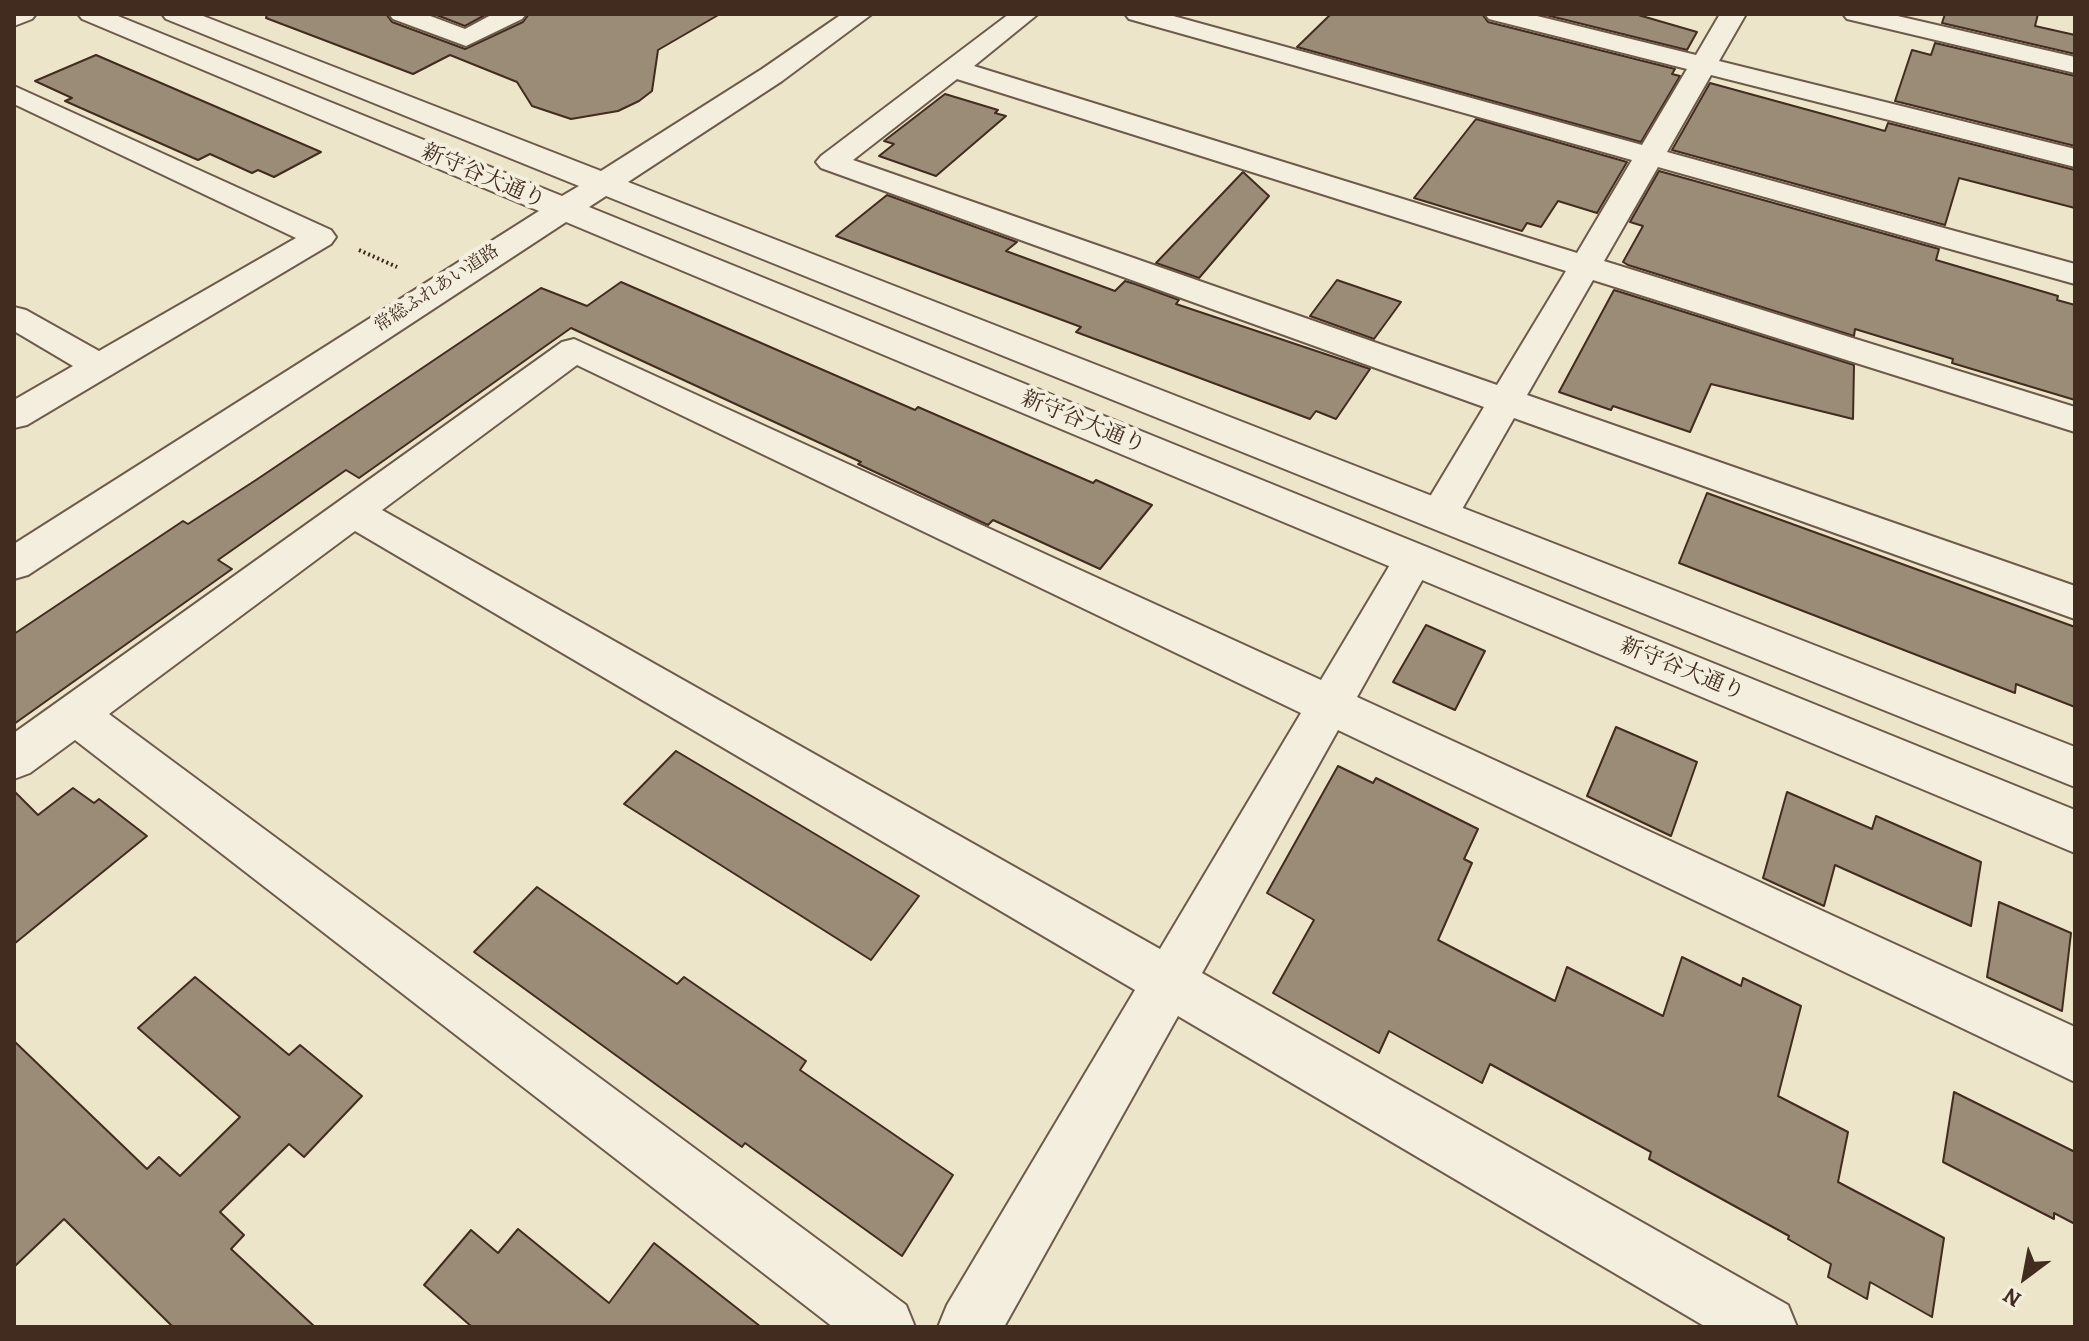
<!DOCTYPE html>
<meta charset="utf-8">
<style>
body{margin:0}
#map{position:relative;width:2089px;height:1341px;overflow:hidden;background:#ede5ca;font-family:Alegreya,serif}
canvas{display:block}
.frame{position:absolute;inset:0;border:16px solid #422b1f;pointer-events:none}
.north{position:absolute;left:1985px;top:1237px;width:80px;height:80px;-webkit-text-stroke:6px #f3eedd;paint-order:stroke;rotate:212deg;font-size:22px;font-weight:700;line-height:32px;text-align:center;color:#422b1f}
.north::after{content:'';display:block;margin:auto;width:28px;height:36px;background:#422b1f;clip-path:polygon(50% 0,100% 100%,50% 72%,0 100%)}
</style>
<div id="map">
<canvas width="2089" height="1341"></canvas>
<div class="frame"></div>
<div class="north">N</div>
</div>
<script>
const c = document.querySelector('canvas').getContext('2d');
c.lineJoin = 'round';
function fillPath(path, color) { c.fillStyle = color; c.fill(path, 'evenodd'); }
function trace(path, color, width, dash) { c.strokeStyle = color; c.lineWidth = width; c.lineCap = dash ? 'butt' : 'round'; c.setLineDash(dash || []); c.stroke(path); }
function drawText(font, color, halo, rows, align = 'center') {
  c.font = font + ' Alegreya,"Noto Serif JP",serif'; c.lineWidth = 8; c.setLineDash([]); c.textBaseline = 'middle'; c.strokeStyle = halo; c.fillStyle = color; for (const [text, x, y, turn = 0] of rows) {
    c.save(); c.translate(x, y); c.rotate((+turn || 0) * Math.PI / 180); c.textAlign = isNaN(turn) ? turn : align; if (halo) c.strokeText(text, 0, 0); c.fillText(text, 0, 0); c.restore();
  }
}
const building = new Path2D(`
 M267 14H386L392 22 465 49 523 22 529 14H720L658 50 652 91 639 101 618 111 571 119 532 106 517 82 450 55 413 74 266 18Z
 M434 14H487L465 26Z
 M1331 14H1482L1488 22 1675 69 1672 74 1680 76 1641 142 1297 47Z
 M1542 14H1635L1697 32 1687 50Z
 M1945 14H2038L2035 26 2075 35V54L1942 23Z
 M1935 43 2075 76V146L1895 101 1912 50 1931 55Z
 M96 55 321 152 274 177 258 170 252 173 210 154 198 160 65 101 72 98 35 81Z
 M1710 83 1885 131 1888 123 2075 170V208L1959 178 1945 225 1672 150Z
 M945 94 998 110 995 113 1006 116 936 176 879 156 894 144 884 141Z
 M1476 119 1627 162 1597 213 1558 201 1541 227 1527 223 1522 231 1414 198Z
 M1659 171 1939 249 1936 260 2058 296 2057 300 2075 305V400L1952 363 1953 359 1855 329 1854 336 1628 265 1623 262 1643 226 1630 222Z
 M1243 172 1269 196 1199 278 1156 263Z
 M887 195 1017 242 1006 251 1115 291 1125 281 1135 284 1179 300 1176 304 1370 369 1336 419 1316 411 1310 419 1076 332 1081 327 836 236Z
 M1337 280 1401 302 1374 339 1310 316Z
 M621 282 915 410 918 407 1093 483 1096 480 1152 505 1100 569 993 520 988 525 858 464 861 462 571 328 359 478 346 470 218 560 232 569 14 724V634L183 521 188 524 256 480 541 288 587 306Z
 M1614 290 1854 365 1853 419 1711 384 1690 432 1613 406 1611 410 1559 392Z
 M1707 493 2075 627V707L2016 684 2015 693 1679 563Z
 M1426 625 1485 651 1455 710 1393 682Z
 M1616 727 1697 762 1671 836 1587 796Z
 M676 751 919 896 871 960 624 804Z
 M1338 766 1373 783 1376 778 1478 829 1464 859 1472 863 1438 940 1555 1001 1567 967 1663 1016 1682 957 1741 986 1743 978 1801 1006 1778 1096 1848 1132 1838 1182 1944 1238 1932 1317 1870 1282 1867 1299 1828 1277 1831 1264 1788 1239 1789 1236 1649 1159 1651 1152 1490 1064 1482 1083 1389 1031 1379 1053 1273 993 1314 920 1267 893Z
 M73 788 94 803 99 799 147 836 14 944V791L38 815Z
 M1787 792 1872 829 1876 816 1981 862 1971 926 1835 865 1824 906 1763 878Z
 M537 887 677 984 684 977 806 1061 800 1070 953 1175 902 1256 745 1143 742 1147 474 952Z
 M1999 902 2071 933 2062 1011 1987 977Z
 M195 977 289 1055 300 1045 362 1096 304 1157 289 1144 220 1212 244 1235 231 1249 315 1327H173L64 1219 14 1267V1041L147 1169 159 1157 180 1176 240 1117 138 1028Z
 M1954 1092 2075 1152V1224L2054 1213V1219L1943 1162Z
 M518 1229 609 1303 654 1243 761 1327H472L424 1285 471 1230 498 1253Z`);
const path = new Path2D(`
 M359 250 397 267`);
const minor = new Path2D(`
 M14 14H36L32 19 14 26Z
 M389 14H425L465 29 493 14H526L522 19 466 46 393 19Z
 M1009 14H1038L974 66 1577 253 1632 160 1129 19 1125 14H1166L1642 145 1687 69 1489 19 1485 14H1529L1696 55 1720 14H1746L1719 61 2075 149V167L1711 75 1667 152 2075 264V284L1658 167 1604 261 2075 407V432L1593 280 1527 395 2075 586V619L1514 418 1453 525 1439 529 1425 525 1419 515 1484 407 821 168 816 162 821 156ZM957 79 1566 271 1497 385 853 160Z
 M1843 14H1889L2075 57V73L1847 19Z
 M14 86 331 230 336 237 331 244 27 425 14 428V400L73 366 14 331V307L26 310 99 351 296 238 14 104Z
 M574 339 1321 680 1400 548 1414 544 1428 548 1434 559 1357 697 2075 1027V1082L1338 730 1202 973 1788 1305 1797 1327H1706L1178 1016 1004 1327H938L947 1305 1135 990 355 531 109 714 906 1305 915 1327H833L75 740 30 773 14 779V733L562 342ZM577 365 1301 713 1160 949 382 510Z`);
const tertiary = new Path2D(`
 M78 14H113L562 196 579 186 166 19 162 14H198L601 171 762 69 842 14H872L782 81 628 182 2075 747V787L606 196 589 207 2075 810V853L566 222 28 575 14 579V544L539 211 82 19Z`);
const farStreetnames = [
 ["常総ふれあい道路",437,289,-33]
];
const streetNames = [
 ["新守谷大通り",483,177,23],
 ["新守谷大通り",1083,423,22],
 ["新守谷大通り",1682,670,22]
];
fillPath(building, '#9b8c78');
trace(building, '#422b1f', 2);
trace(minor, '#6d5a4a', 4);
trace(tertiary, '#6d5a4a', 4);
trace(path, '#422b1f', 4, [2, 3]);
fillPath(minor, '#f3eedd');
fillPath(tertiary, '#f3eedd');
drawText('18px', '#422b1f', '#f3eedd', farStreetnames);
drawText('22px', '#422b1f', '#f3eedd', streetNames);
</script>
